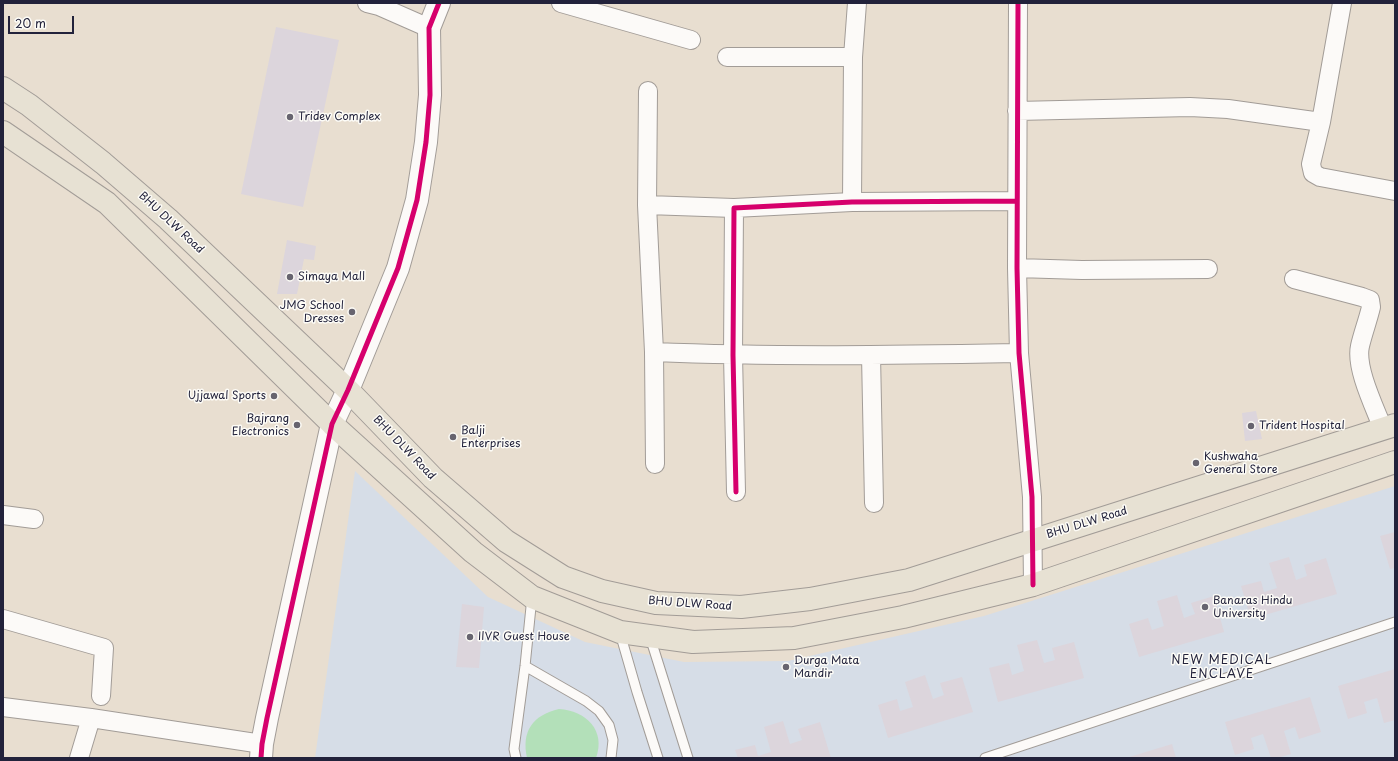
<!DOCTYPE html>
<style>
body{margin:0}
#map{position:relative;width:1398px;height:761px;overflow:hidden;background:#e8ded0;font-family:"Playpen Sans",sans-serif}
canvas{display:block}
.frame{position:absolute;inset:0;border:4px solid #22223b;pointer-events:none}
.scale{position:absolute;left:8px;top:16px;width:66px;height:18px;box-sizing:border-box;border:2px solid #22223b;border-top:0;padding-left:5px;font-size:12px;line-height:14px;white-space:nowrap;color:#22223b;-webkit-text-stroke:3px #fdfcf7;paint-order:stroke}
</style>
<div id="map">
<canvas width="1398" height="761"></canvas>
<div class="frame"></div>
<div class="scale">20 m</div>
</div>
<script>
const c = document.querySelector('canvas').getContext('2d');
c.lineJoin = 'round';
function fillPath(path, color) { c.fillStyle = color; c.fill(path, 'evenodd'); }
function trace(path, color, width, dash) { c.strokeStyle = color; c.lineWidth = width; c.lineCap = dash ? 'butt' : 'round'; c.setLineDash(dash || []); c.stroke(path); }
function drawText(font, color, halo, rows, align = 'center') {
  c.font = font + ' "Playpen Sans",sans-serif'; c.lineWidth = 3; c.setLineDash([]); c.textBaseline = 'middle'; c.strokeStyle = halo; c.fillStyle = color; for (const [text, x, y, turn = 0] of rows) {
    c.save(); c.translate(x, y); c.rotate((+turn || 0) * Math.PI / 180); c.textAlign = isNaN(turn) ? turn : align; if (halo) c.strokeText(text, 0, 0); c.fillText(text, 0, 0); c.restore();
  }
}
const built = new Path2D(`
 M355 471 488 597 585 642 684 662 788 661 984 616 1395 486V758H315Z`);
const green = new Path2D(`
 M559 709C586 711 606 730 596 758H527C521 731 533 715 559 709Z`);
const building = new Path2D(`
 M276 27 339 40 303 207 241 194Z
 M287 240 316 246 314 260 304 259 297 294H277Z
 M1256 411 1262 439 1245 441 1242 413Z
 M1395 532V568L1390 569 1380 536Z
 M1289 557 1296 580 1307 576 1304 565 1326 558 1337 594 1251 619 1241 586 1261 581 1264 592 1277 588 1269 563Z
 M1177 595 1184 618 1195 614 1191 603 1214 596 1224 632 1139 657 1129 624 1148 618 1152 630 1164 626 1157 601Z
 M462 604 484 607 479 668 456 667Z
 M1037 640 1044 663 1055 660 1052 648 1074 642 1084 678 998 702 989 668 1009 663 1012 675 1024 671 1017 645Z
 M1395 669V720L1384 723 1377 698 1364 702 1367 713 1348 719 1338 686Z
 M925 675 933 699 944 695 940 683 962 677 973 712 888 738 878 705 897 699 900 711 913 707 905 682Z
 M1310 697 1321 732 1299 739 1295 727 1284 731 1291 754 1277 758H1271L1263 734 1251 738 1254 749 1235 755 1225 722Z
 M783 721 790 744 802 740 798 729 820 722 831 758H738L735 750 755 745 758 756 771 752 764 727Z
 M1172 744 1176 758H1126Z`);
const service = new Path2D(`
 M620 633 637 692 658 758
 M650 637 688 758
 M525 666 586 701 599 711 609 725 613 740 611 758
 M516 758 514 749 525 666 532 597
 M985 758 1395 622`);
const minor = new Path2D(`
 M367 3 379 6 429 28
 M561 3 691 40
 M1018 3 1017 268 1019 353 1032 497 1033 585
 M1342 3 1321 122 1311 164 1313 173 1320 177 1395 191
 M727 57H853
 M648 91 647 205 654 352 655 464
 M1017 111 1190 107 1228 109 1321 122
 M852 202 853 57 857 3
 M647 205 734 208
 M1017 268 1082 270 1208 269
 M1294 279 1362 297 1370 300 1371 307C1368 320 1363 333 1360 346 1355 368 1375 408 1383 429
 M654 352C776 357 897 355 1019 353
 M871 355 874 503
 M736 492 733 355 734 208 852 202 1017 201
 M3 515 34 519
 M3 619 104 648 101 696
 M3 707 91 718 262 744
 M79 758 91 718`);
const tertiary = new Path2D(`
 M261 758 262 744 267 718 332 424 348 390 398 268 417 200 426 142 430 95 429 28 439 3`);
const primary = new Path2D(`
 M3 88 29 105 103 163 168 219 348 390 433 478 506 541 563 577 602 591 656 603 741 607 810 599 909 580 1395 425
 M3 132 107 203 332 424 473 552 532 597 620 632 693 642 794 638 903 617 1033 585 1395 462`);
const cycleway = new Path2D(`
 M1018 3 1017 268 1019 353 1032 497 1033 585
 M736 492 733 355 734 208 852 202 1017 201
 M261 758 262 744 267 718 332 424 348 390 398 268 417 200 426 142 430 95 429 28 439 3`);
const markers = [
 [290,117,4,"#67646f"],
 [290,277,4,"#67646f"],
 [352,312,4,"#67646f"],
 [274,396,4,"#67646f"],
 [297,425,4,"#67646f"],
 [1251,426,4,"#67646f"],
 [453,437,4,"#67646f"],
 [1196,463,4,"#67646f"],
 [1205,607,4,"#67646f"],
 [470,637,4,"#67646f"],
 [786,667,4,"#67646f"]
];
const poiNames = [
 ["Tridev Complex",298,117],
 ["Simaya Mall",298,277],
 ["JMG School",344,306,"right"],
 ["Dresses",344,319,"right"],
 ["Ujjawal Sports",266,396,"right"],
 ["Bajrang",289,419,"right"],
 ["Electronics",289,432,"right"],
 ["Trident Hospital",1259,426],
 ["Balji",461,431],
 ["Enterprises",461,444],
 ["Kushwaha",1204,457],
 ["General Store",1204,470],
 ["Banaras Hindu",1213,601],
 ["University",1213,614],
 ["IIVR Guest House",478,637],
 ["Durga Mata",794,661],
 ["Mandir",794,674]
];
const streetNames = [
 ["BHU DLW Road",171,223,43],
 ["BHU DLW Road",404,448,46],
 ["BHU DLW Road",1087,523,-17],
 ["BHU DLW Road",690,604,4]
];
const neighbourhoodNames = [
 ["NEW MEDICAL",1222,661],
 ["ENCLAVE",1222,675]
];
fillPath(built, '#d6dde7');
fillPath(green, '#b3e0b9');
fillPath(building, '#dcd5dc');
trace(service, '#a29c97', 11);
trace(minor, '#a29c97', 20);
trace(tertiary, '#a29c97', 24);
trace(primary, '#a29c97', 24);
trace(service, '#fcfaf8', 9);
trace(minor, '#fcfaf8', 18);
trace(tertiary, '#fcfaf8', 22);
trace(primary, '#e7e1d3', 22);
trace(cycleway, '#d6006c', 5);
for (const [x, y, r, color] of markers) { const dot = new Path2D(); dot.arc(x, y, r, 0, 2 * Math.PI); c.fillStyle = color; c.fill(dot); trace(dot, '#fdfcf7', 1.5); }
drawText('11px', '#22223b', '#fdfcf7', poiNames, 'left');
drawText('11px', '#22223b', '#fdfcf7', streetNames);
c.letterSpacing = '1px';
drawText('12px', '#22223b', '#fdfcf7', neighbourhoodNames);
c.letterSpacing = '0px';
</script>
